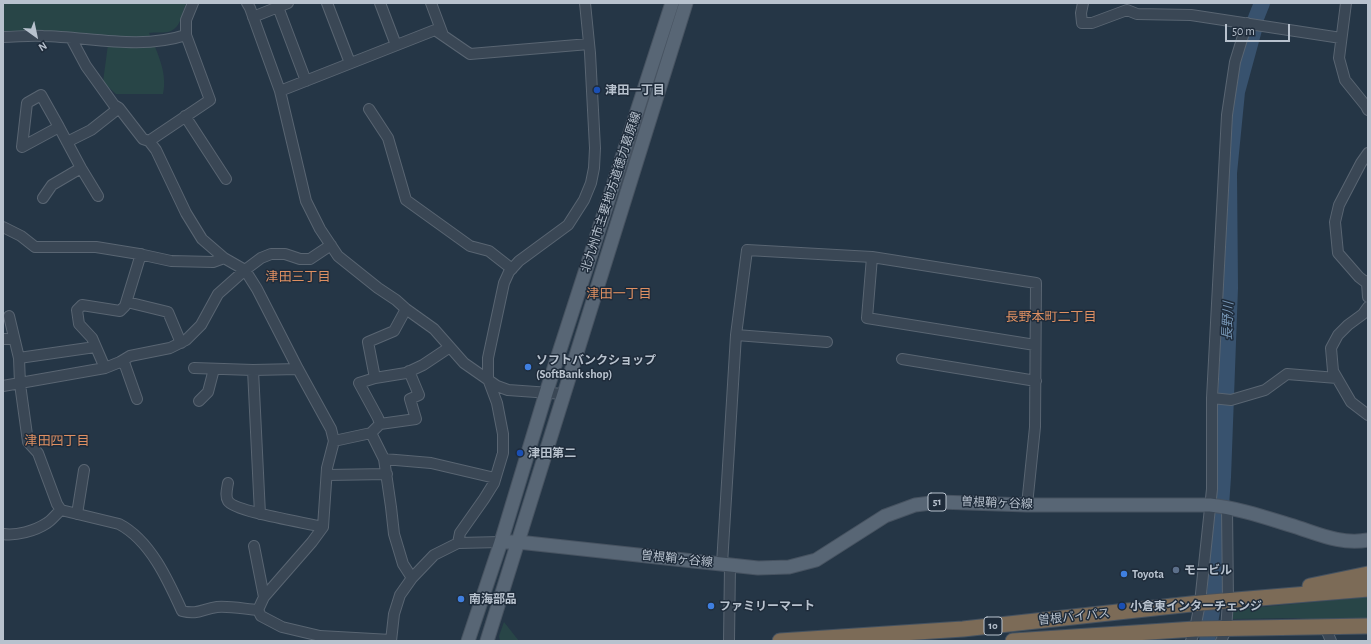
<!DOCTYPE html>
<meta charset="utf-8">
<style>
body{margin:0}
#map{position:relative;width:1371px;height:644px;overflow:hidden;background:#253646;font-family:"Alegreya Sans",sans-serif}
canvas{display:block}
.frame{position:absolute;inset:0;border:4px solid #b8c2ce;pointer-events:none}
.north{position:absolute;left:16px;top:16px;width:40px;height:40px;-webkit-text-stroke:3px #1f2c3b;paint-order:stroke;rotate:147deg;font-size:11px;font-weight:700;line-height:16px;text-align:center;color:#b8c2ce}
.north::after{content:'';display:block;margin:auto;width:14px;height:18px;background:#b8c2ce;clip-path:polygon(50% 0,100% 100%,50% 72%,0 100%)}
.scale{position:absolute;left:1225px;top:24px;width:65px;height:18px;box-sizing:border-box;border:2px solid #b8c2ce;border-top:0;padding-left:5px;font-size:12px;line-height:14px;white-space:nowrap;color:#b8c2ce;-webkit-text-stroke:3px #1f2c3b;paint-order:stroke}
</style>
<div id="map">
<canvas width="1371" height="644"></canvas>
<div class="frame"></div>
<div class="north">N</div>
<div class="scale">50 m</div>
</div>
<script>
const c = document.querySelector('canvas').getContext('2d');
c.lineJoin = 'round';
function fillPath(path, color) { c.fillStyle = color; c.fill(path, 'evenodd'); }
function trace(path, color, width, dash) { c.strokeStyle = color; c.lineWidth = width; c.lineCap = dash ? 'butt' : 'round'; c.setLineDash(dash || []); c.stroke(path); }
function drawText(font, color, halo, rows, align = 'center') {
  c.font = font + ' "Alegreya Sans","Noto Sans JP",sans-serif'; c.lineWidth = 3; c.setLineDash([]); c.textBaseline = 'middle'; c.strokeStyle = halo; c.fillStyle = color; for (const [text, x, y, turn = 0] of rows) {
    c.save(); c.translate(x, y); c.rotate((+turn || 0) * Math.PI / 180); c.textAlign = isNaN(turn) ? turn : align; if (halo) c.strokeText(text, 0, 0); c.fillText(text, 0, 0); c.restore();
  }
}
const green = new Path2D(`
 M3 3H186C182 13 181 29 168 32 162 33 155 32 149 33 157 52 168 73 163 94H116L103 82 109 37 3 36Z
 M1368 597V618L1335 621 1295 618 1231 619 1230 610Z
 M504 622 519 641H500L499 636Z`);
const river = new Path2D(`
 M1207 641 1215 593 1223 477 1230 288 1229 173 1237 92 1255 26 1254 23 1262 3`);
const minor = new Path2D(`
 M193 3 186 20V35L210 100 149 141 156 150 186 213 202 239 224 258 245 270 257 289 298 369 331 429 334 441 327 468 323 527 312 542 264 597 258 610 261 616 282 627 320 636 391 640
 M247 3 250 8 280 91 306 201 320 229 338 256 378 288 396 300 406 309 434 329 464 363 497 386 508 390 564 394
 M288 3 278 7 306 81
 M327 3 350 63
 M380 3 396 45
 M431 3 443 35
 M1083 3 1081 13 1082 23H1092L1127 10 1137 14 1191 15 1341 38
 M1346 3 1339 58 1345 80 1366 106 1368 110
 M253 17 278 7
 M3 37C16 37 30 35 43 36 90 37 140 50 186 35
 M71 38 86 66 114 105 119 108
 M280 91 435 30 470 54 589 44
 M369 109 388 138 406 200 470 246 489 251 512 269
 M185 116 226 179
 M59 127 41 95 27 103 22 147 59 127 81 168 98 196
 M67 142 91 130 119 108 143 139 149 141
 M1368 153 1361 163 1339 205 1335 222 1338 253 1359 277 1368 284
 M43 198 52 185 81 168
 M3 227 21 236 35 247H96L139 254 171 261 213 262 224 258
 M872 257 867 318 1035 345
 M1368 281 1367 283 1368 297
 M127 302 168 312 181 343
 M1368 307 1363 314 1348 325 1338 335 1331 348 1333 371 1351 402 1368 415
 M9 316 19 358
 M736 335 827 342
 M3 339H14
 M95 347 19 358 20 384 28 442 38 453 57 504 61 510 119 524C150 540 168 580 182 611 198 615 202 609 217 607 230 606 245 609 258 610
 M902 359 1036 381
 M120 362 125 365 137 399
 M105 368 92 338 79 324 77 310 82 305 120 311 125 306 141 254
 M194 368 253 370 298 369
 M253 370 260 514
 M375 378 406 373 423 365 450 347
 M3 386 105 368 120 362 130 356 170 348 186 340 201 325 218 294 245 270 261 258 271 254H285L300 259H310L331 245
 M1212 398 1231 400 1265 390 1287 374 1337 378
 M199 401 208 392 214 369
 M380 424 416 419 410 399 419 395 409 371
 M371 433 380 424 378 418 359 383 375 378 368 342 394 331 406 309
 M334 441 371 433 384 459 391 507 394 534 403 564 412 578
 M384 459 431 463 495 478
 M327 475 387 474
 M228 483C227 489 225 496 228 501 235 512 308 523 323 527
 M77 514 84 470
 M3 534C16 536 35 531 47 523 52 520 56 514 61 510
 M458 543 460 533 484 499 494 483 503 453V434L497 403 488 379V358L504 283 509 272 519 261 568 225 584 200 591 183 594 168 595 148 590 53 585 3
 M254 546 264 597
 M722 564 736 335 747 250 872 257 1036 283 1035 427 1027 505
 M1325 627 1331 641
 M391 641 394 614 400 595 412 578 434 555 458 543 501 542
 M729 641 730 565
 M1191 641 1195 629 1200 603 1212 489V398L1227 115 1235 62 1247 23
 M1221 641 1226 630 1228 601 1227 508`);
const major = new Path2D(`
 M501 542H518L758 568 789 567 816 560 885 516 915 505 939 502 1027 505H1210C1237 508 1264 517 1290 525 1317 533 1339 545 1368 540
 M468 641 501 542 546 393 672 3
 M487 641 686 3`);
const highway = new Path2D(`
 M1310 586 1368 574
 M780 641 963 629 1200 603 1368 589
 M1013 641 1195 629 1368 626`);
const markers = [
 [597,90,4,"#1a4fb4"],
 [528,367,4,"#3f7fe0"],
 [520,453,4,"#1a4fb4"],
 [1176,570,4,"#5c6f8a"],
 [1124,574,4,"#3f7fe0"],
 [461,599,4,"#3f7fe0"],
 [711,606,4,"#3f7fe0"],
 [1122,606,4,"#1a4fb4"]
];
const shields = [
 [937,502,18],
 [993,626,18]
];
const shieldNames = [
 ["51",937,502],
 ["10",993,626]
];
const poiNames = [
 ["津田一丁目",605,90],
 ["ソフトバンクショップ",536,360],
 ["(SoftBank shop)",536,374],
 ["津田第二",528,453],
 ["モービル",1184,570],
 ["Toyota",1132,574],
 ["南海部品",469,599],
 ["ファミリーマート",719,606],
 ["小倉東インターチェンジ",1130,606]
];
const streetNames = [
 ["北九州市主要地方道徳力葛原線",611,192,-72],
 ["曽根鞘ヶ谷線",997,503,2],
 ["曽根鞘ヶ谷線",677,559,6],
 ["曽根バイパス",1074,617,-6]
];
const neighbourhoodNames = [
 ["津田三丁目",298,277],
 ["津田一丁目",619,294],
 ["長野本町二丁目",1051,317],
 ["津田四丁目",57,441]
];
const waterNames = [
 ["長野川",1228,321,-88]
];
fillPath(green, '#284547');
trace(river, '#38526e', 16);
trace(minor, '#596572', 12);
trace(major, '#475361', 15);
trace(highway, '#455260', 17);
trace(minor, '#3a4755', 10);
trace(major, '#586675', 13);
trace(highway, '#7c6b57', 15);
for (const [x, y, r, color] of markers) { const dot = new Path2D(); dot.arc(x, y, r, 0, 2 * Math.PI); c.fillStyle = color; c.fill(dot); trace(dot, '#1f2c3b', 1.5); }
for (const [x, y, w] of shields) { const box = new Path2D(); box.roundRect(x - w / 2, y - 9, w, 18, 3); c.fillStyle = '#1f2c3b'; c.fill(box); trace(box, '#b8c2ce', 1); }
drawText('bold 11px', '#b8c2ce', null, shieldNames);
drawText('bold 12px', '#b8c2ce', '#1f2c3b', poiNames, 'left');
drawText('12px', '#b8c2ce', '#1f2c3b', streetNames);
drawText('13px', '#df9062', '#1f2c3b', neighbourhoodNames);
drawText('italic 13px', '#7695b4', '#1f2c3b', waterNames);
</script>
